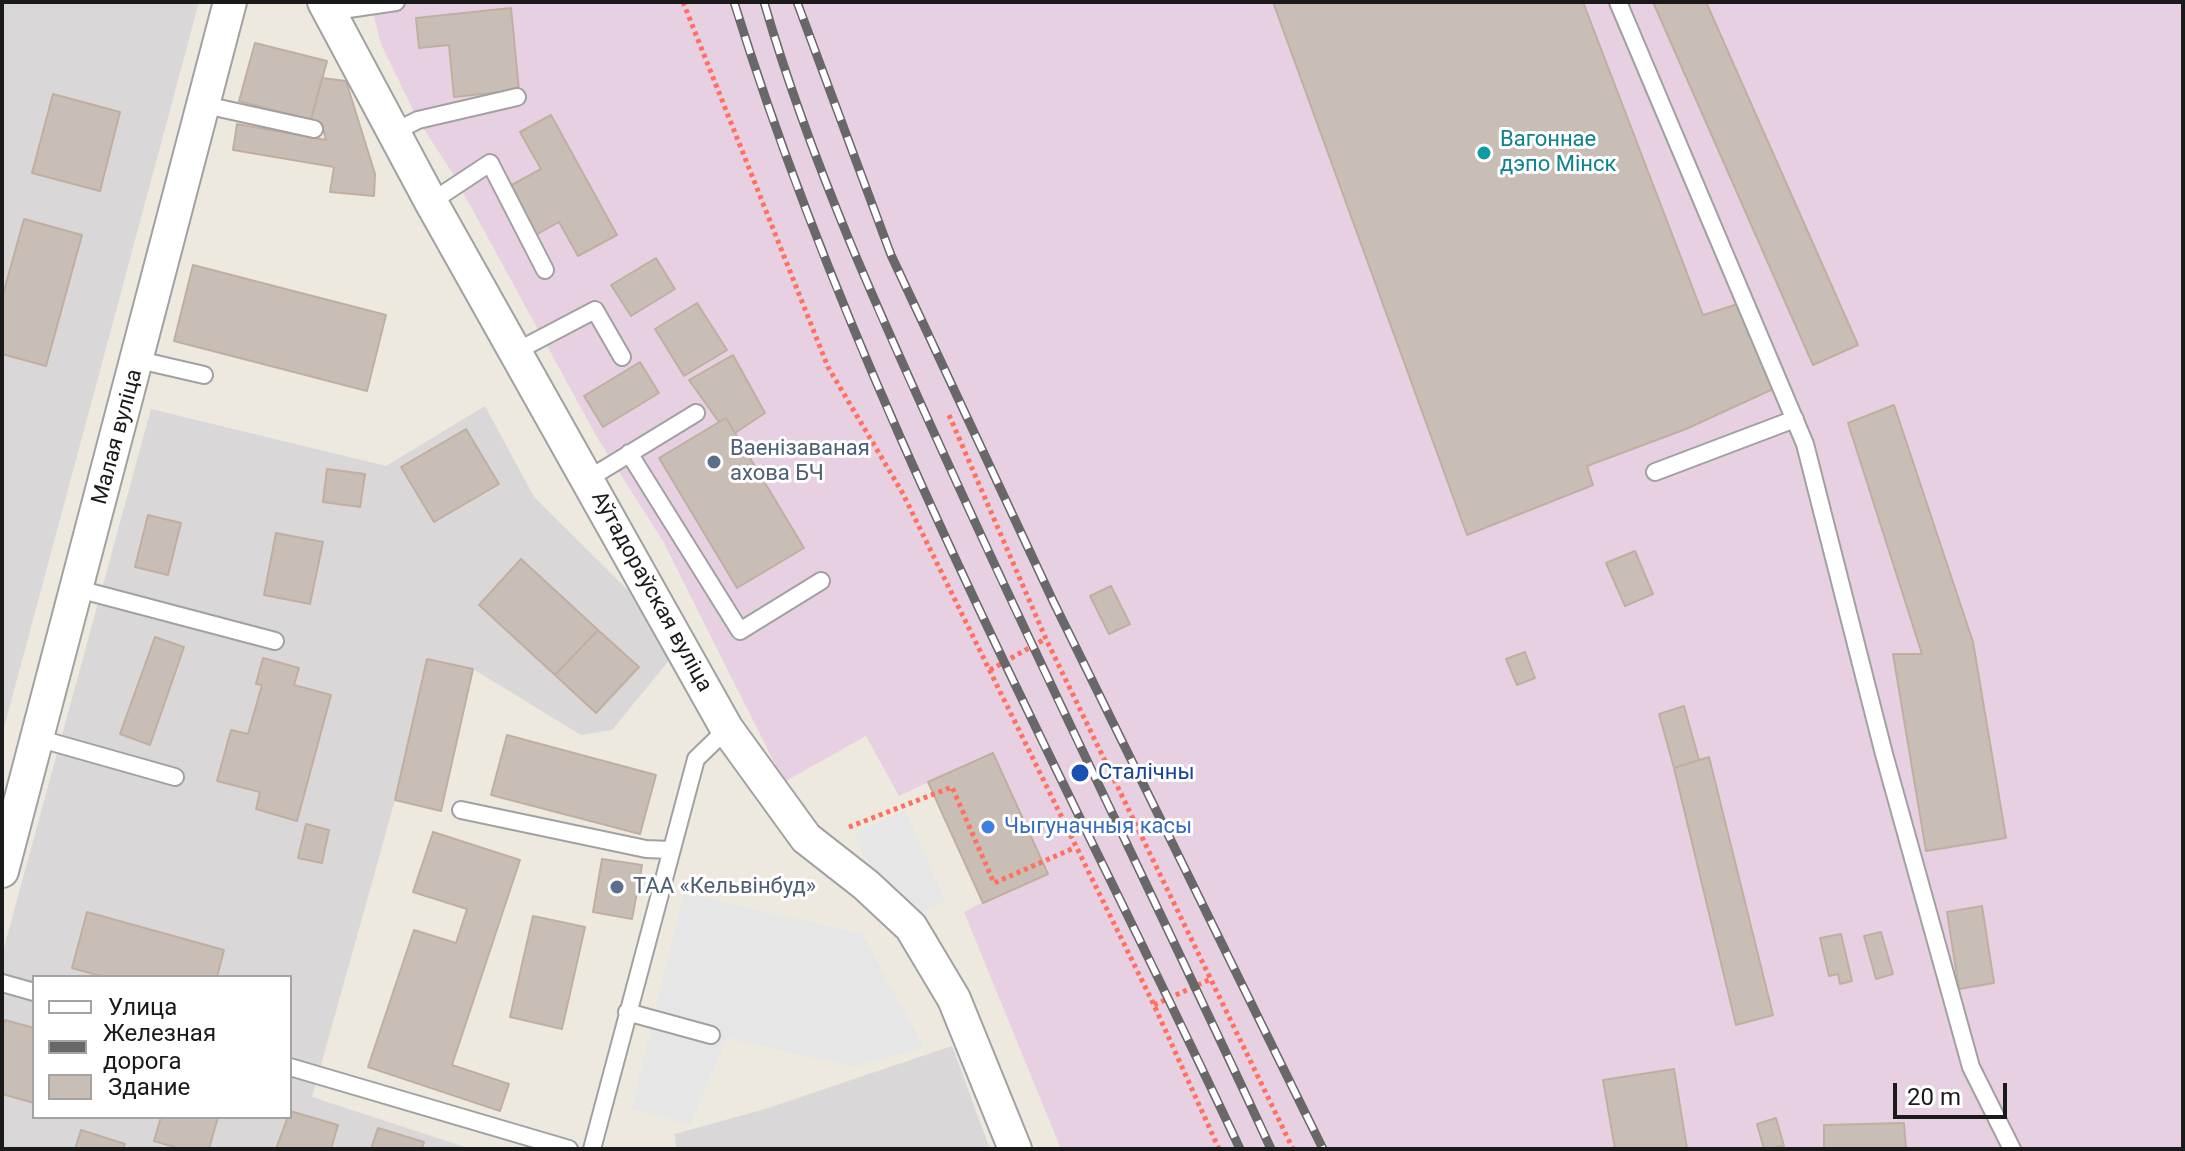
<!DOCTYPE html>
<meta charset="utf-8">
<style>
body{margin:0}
#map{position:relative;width:2185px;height:1151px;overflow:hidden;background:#ede9df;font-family:Roboto,sans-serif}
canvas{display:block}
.frame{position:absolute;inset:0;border:4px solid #1a1a1a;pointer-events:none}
.legend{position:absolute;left:32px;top:975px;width:260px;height:144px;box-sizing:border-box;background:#fff;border:2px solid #a3a3a3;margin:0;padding:10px 14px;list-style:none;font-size:24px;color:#1a1a1a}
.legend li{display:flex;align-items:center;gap:16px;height:40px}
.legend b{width:40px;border:2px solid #a3a3a3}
.scale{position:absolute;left:1893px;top:1083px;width:114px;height:36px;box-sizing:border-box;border:4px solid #1a1a1a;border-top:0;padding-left:10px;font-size:24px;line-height:28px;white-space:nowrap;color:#1a1a1a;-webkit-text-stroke:6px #fff;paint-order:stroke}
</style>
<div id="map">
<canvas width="2185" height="1151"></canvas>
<div class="frame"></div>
<ul class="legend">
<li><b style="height:10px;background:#fff"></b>Улица</li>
<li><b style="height:10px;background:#686868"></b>Железная дорога</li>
<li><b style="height:22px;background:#c9beb5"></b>Здание</li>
</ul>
<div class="scale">20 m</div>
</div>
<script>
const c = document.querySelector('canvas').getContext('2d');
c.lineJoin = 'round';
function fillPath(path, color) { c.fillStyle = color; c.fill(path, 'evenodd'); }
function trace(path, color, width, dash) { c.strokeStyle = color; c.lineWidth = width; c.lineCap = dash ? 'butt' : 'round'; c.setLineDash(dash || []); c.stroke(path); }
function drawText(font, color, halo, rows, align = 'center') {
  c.font = font + ' Roboto,sans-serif'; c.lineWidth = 6; c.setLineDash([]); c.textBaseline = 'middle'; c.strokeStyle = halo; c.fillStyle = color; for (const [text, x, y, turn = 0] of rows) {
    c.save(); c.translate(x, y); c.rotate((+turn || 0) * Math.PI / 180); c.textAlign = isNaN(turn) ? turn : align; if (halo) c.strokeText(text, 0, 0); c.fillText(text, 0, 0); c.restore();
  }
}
const residential = new Path2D(`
 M2 2H199L2 735Z
 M485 406 534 497 652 614 671 658 612 730 581 735 473 669 427 659 395 800 312 1097 471 1149H2V955L151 409 386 466ZM34 977H290V1117H34Z
 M952 1046 990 1149H676L675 1134 765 1109Z`);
const industrial = new Path2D(`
 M370 2H2183V1149H1061L964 912 983 902 929 782 899 796 866 736 784 782 663 541 598 439 453 174 418 120 381 44Z`);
const parking = new Path2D(`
 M905 810 946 902 917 914 864 857 855 833Z
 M684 893 862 934 924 1047 854 1067 727 1038 690 1125 631 1109Z`);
const building = new Path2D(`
 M1273 2H1583L1703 315 1738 304 1773 389 1686 429 1587 466 1593 485 1467 535Z
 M1653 2H1706L1858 345 1813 365Z
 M511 8 519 90 454 97 449 45 419 48 416 18Z
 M255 43 327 61 311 120 239 101Z
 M322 78 346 81 375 174 374 196 330 192 334 167 233 150 237 124 326 140 322 124 311 120Z
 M53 94 120 112 100 191 32 173Z
 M551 115 617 235 578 256 559 222 532 237 506 188 541 169 520 132Z
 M24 219 82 235 46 366 2 354V298Z
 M656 258 675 289 631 316 611 285Z
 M193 265 386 315 367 391 174 341Z
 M697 303 727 350 684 376 655 329Z
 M733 355 765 413 735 433 726 418 719 422 689 380Z
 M640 362 659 393 603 427 584 396Z
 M1894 405 1973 642 2006 838 1926 851 1893 654H1922L1848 423Z
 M726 418 804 548 737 588 659 458Z
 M466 429 499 484 434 522 401 467Z
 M327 469 365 474 360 507 323 502Z
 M148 515 181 523 168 575 135 567Z
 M276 533 323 542 310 604 264 595Z
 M1635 551 1653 594 1625 606 1606 563Z
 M521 559 598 630 555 675 479 605Z
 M1111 586 1130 624 1109 634 1090 596Z
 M598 630 639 667 596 713 555 675Z
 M155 637 184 647 150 745 120 734Z
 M1525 652 1535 678 1517 685 1506 659Z
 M263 658 299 668 294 685 331 695 297 821 256 809 260 792 217 781 231 730 248 734 262 685 256 684Z
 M427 659 473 669 441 811 395 800Z
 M1684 706 1699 760 1674 768 1659 714Z
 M507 735 656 775 640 834 491 795Z
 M993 753 1048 874 983 903 928 782Z
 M1709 757 1773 1015 1736 1025 1674 768Z
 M306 824 329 830 322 863 298 858Z
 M433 832 520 860 452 1065 509 1084 500 1111 368 1067 414 930 456 943 467 909 413 892Z
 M602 859 642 865 632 919 593 912Z
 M1982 906 1994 983 1959 989 1947 912Z
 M87 912 224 950 217 977H104L72 968Z
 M533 916 585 927 562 1029 510 1017Z
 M1881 932 1893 974 1876 979 1864 936Z
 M1841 934 1852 981 1840 984 1838 974 1829 976 1820 938Z
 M5 1020 34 1028V1103L2 1094V1031Z
 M1674 1069 1687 1149H1615L1603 1080Z
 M290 1111 338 1125 331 1149H276Z
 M161 1117H218L209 1149H181L154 1141Z
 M1776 1118 1784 1146 1764 1149 1757 1124Z
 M1904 1123 1906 1149H1824V1125Z
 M378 1128 424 1142 422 1149H371Z
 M81 1130 125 1144 123 1149H75Z`);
const path = new Path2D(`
 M683 2 828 367 902 492 1154 1005 1219 1149
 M949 415 1046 639 1293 1149
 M990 670 1045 639
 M849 827 952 787 994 883 1074 848
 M1154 1005 1211 979`);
const service = new Path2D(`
 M1618 2 1805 444 1884 754 1971 1067 2012 1149
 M328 12 396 2
 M205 105 314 129
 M394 132 418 120 517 97
 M431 202 490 163 545 270
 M515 352 595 310 622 357
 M139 360 204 375
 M629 453 740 631 821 581
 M1655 472 1795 419
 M588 479 696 413
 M78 589 275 641
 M37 738 175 777
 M461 810 646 849 670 850
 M2 983 34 992
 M627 1012 711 1035
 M290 1067 569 1149
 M592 1149 696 759 727 729`);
const minor = new Path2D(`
 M324 2 431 202 727 729 806 838 866 885 911 927 954 999 1015 1149
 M2 871 230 2`);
const rail = new Path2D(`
 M734 2C858 402 1063 771 1240 1149
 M764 2C811 164 881 317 951 470 1055 698 1166 922 1271 1149
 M797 2 891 255 1053 601 1323 1149`);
const markers = [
 [1484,153,8,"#0f9aa8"],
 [714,462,8,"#5c6f8a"],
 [1080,773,10,"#1a4fb4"],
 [988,827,8,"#3f7fe0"],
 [617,887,8,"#5c6f8a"]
];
const cultureNames = [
 ["Вагоннае",1500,140],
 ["дэпо Мінск",1500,165]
];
const streetNames = [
 ["Малая вуліца",118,437,-75],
 ["Аўтадораўская вуліца",651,592,61]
];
const serviceNames = [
 ["Ваенізаваная",730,449],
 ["ахова БЧ",730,474],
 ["ТАА «Кельвінбуд»",633,887]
];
const transitNames = [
 ["Сталічны",1098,773]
];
const shopNames = [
 ["Чыгуначныя касы",1004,827]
];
fillPath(residential, '#d9d7d7');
fillPath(industrial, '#e7d0e2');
fillPath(parking, '#e6e6e6');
fillPath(building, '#c9beb5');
trace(building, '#c0afa0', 2);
trace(service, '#a1a1a1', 20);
trace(minor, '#a1a1a1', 36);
trace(path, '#ff715e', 5, [4, 4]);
trace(service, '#fff', 16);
trace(minor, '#fff', 32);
trace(rail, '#686868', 9);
trace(rail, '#fff', 6, [18]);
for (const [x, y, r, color] of markers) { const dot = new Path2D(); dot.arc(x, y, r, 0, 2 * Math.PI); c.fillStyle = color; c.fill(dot); trace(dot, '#fff', 3); }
drawText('22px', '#0d838f', '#fff', cultureNames, 'left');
drawText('22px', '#1a1a1a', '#fff', streetNames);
drawText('22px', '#4e5e75', '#fff', serviceNames, 'left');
drawText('22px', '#164399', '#fff', transitNames, 'left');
drawText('22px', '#366cbe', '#fff', shopNames, 'left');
</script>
